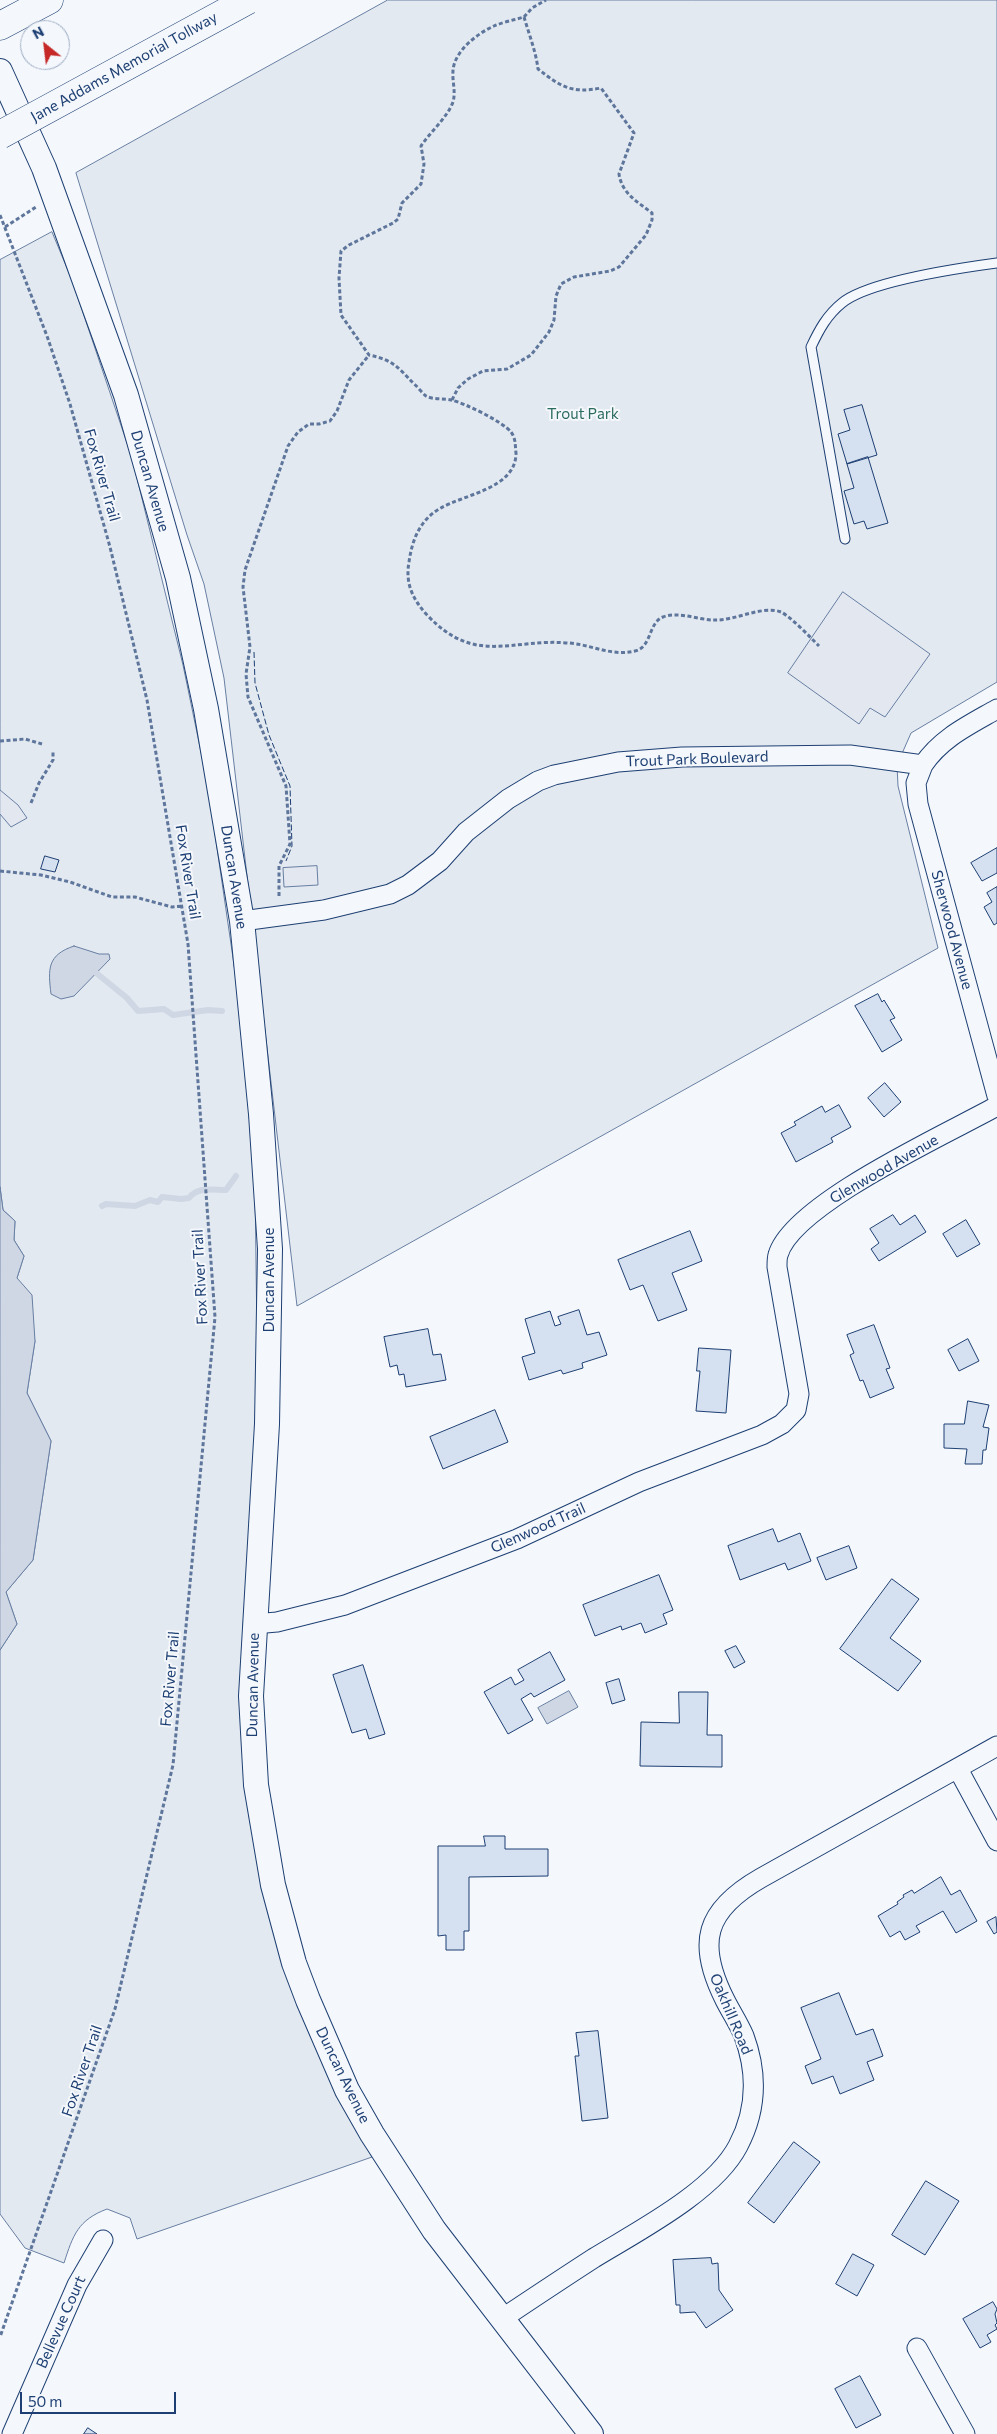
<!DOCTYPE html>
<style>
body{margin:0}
#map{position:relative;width:997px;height:2434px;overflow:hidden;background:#f4f7fb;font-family:Commissioner,sans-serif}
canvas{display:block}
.north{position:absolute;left:20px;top:20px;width:50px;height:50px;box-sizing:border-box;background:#f4f7fb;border:1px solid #9eadc5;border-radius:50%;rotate:331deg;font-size:14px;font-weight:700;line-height:20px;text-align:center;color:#1d3f73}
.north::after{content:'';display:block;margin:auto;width:18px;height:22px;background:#c62828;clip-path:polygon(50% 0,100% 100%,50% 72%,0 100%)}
.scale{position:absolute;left:20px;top:2392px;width:156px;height:22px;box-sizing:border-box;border:2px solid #1d3f73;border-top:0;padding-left:6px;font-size:15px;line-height:18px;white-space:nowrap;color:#1d3f73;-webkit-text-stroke:4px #f4f7fb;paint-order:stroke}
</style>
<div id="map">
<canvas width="997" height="2434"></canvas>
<div class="north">N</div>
<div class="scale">50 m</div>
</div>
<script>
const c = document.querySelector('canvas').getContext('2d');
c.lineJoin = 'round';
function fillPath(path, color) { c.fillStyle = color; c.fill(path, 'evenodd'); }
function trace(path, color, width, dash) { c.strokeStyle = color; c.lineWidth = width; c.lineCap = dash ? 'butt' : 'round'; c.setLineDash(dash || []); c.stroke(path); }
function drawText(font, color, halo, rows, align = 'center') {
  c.font = font + ' Commissioner,sans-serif'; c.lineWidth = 4; c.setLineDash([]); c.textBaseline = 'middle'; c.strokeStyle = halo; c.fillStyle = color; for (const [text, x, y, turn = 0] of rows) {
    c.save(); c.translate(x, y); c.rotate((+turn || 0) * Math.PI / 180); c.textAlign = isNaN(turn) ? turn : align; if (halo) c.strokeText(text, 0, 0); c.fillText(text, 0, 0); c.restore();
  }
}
const green = new Path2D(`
 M388 0H997V682L911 733 897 765 898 786 938 948 297 1306 224 678 204 584 187 535 76 173Z
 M52 232 72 280 132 458 183 665 208 786 240 1006 255 1184 256 1262 258 1415 243 1626 245 1784 249 1816 269 1917 298 2004 318 2053 372 2157 137 2239 130 2218 107 2209C78 2220 73 2235 64 2263L25 2248 0 2214V1650L17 1624 6 1592 33 1560 51 1441 27 1393 35 1341 17 1278 24 1256 14 1240 15 1221 3 1210 0 1187V260Z`);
const parking = new Path2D(`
 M843 592 930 654 885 717 870 708 859 724 788 673Z
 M0 790 18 805 27 818 11 827 0 814Z
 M317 866 318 885 284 887 283 868Z`);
const water = new Path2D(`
 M74 946 99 954H109L110 959 74 996 61 999 51 994C48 969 47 955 74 946Z
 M0 1187 3 1210 15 1221 14 1240 24 1256 17 1278 32 1295 35 1341 27 1393 51 1441 33 1560 6 1592 17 1624 0 1650Z
 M569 1691 578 1707 547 1724 538 1708Z`);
const stream = new Path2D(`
 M95 972 127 998 138 1011 164 1009 173 1015 208 1010 222 1011
 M102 1206 106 1204 135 1206 150 1200 158 1202 162 1197 181 1199 189 1198C198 1186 213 1190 226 1190L236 1176`);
const building = new Path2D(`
 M862 405 877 455 847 464 838 434 850 430 844 410Z
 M868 457 888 523 867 529 864 521 854 524 844 491 854 488 847 464Z
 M997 848V873L982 881 971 863Z
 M45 856 59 860 55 872 41 869Z
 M997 887V923L994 925 984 907 992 902 987 893Z
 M878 994 882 1002 884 1000 895 1018 890 1020 902 1040 882 1052 855 1006Z
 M885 1083 901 1102 884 1117 868 1098Z
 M839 1105 851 1127 831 1138 833 1142 796 1162 781 1133 796 1125 794 1122 822 1106 825 1112Z
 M893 1215 900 1225 915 1215 926 1232 879 1261 871 1249 879 1243 870 1229Z
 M966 1220 980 1244 957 1257 943 1234Z
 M690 1231 702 1261 672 1273 687 1310 658 1321 643 1285 630 1290 618 1260Z
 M579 1310 587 1335 599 1332 607 1355 582 1363 583 1368 563 1374 561 1370 529 1380 522 1357 535 1353 525 1319 550 1311 555 1326 561 1324 558 1317Z
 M874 1325 890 1368 886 1369 894 1388 870 1398 863 1380 860 1381 850 1355 854 1353 847 1335Z
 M428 1329 433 1355 441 1354 446 1380 406 1387 404 1374 399 1375 397 1365 390 1367 384 1337Z
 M968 1339 979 1361 959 1371 948 1350Z
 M699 1348 731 1350 726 1413 696 1411 700 1371H697Z
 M968 1401 989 1405 983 1427 989 1428 986 1450H983L982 1464H965L967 1449 944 1448V1424H964Z
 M495 1410 508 1442 443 1469 430 1437Z
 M773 1529 778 1542 800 1533 811 1561 788 1570 785 1563 740 1580 728 1546Z
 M849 1546 857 1568 826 1580 817 1558Z
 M659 1575 673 1610 663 1614 667 1624 645 1633 641 1623 622 1630 621 1626 595 1636 583 1605Z
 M892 1579 919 1599 890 1638 921 1661 898 1691 840 1649Z
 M736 1646 745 1662 734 1668 725 1651Z
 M550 1652 565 1680 534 1697 531 1693 521 1699 533 1720 508 1734 484 1692 511 1677 515 1685 524 1680 518 1670Z
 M363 1665 385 1734 369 1739 366 1729 352 1733 333 1675Z
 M619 1679 625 1700 612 1704 606 1683Z
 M679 1692H708L707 1735H722V1767L640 1766 641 1722 679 1723Z
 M484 1836H505V1849H548V1876L469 1877V1931H464V1950H446V1935L438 1936V1846H485Z
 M941 1877 951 1895 960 1890 977 1921 956 1933 943 1911 916 1926 920 1932 905 1940 900 1931 890 1937 878 1916 898 1904 897 1902 904 1897 903 1895 912 1890 914 1893Z
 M996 1917 997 1932 994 1934 987 1922Z
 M839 1993 856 2035 873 2029 883 2056 867 2062 874 2080 840 2094 833 2076 812 2084 805 2066 821 2059 801 2008Z
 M598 2031 608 2118 582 2121 575 2056H579L576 2033Z
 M794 2142 820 2162 774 2223 748 2203Z
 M926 2181 959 2201 925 2255 892 2235Z
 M853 2254 874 2265 857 2296 836 2284Z
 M711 2258 712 2264 718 2263 719 2290 733 2310 706 2328 695 2312 680 2313V2305H676L673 2260Z
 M993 2302 997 2309 995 2314 997 2323 995 2325 997 2329 987 2335 991 2342 980 2348 963 2319Z
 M860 2376 881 2415 856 2428 835 2389Z
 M88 2428 97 2434H84Z`);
const path = new Path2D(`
 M524 17 532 8 546 0
 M0 215 47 336 70 404 110 547 147 700 188 944 215 1317 173 1765 115 2009 0 2337
 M5 227 36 207
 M452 400 458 388 468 379 483 371 507 369 531 355 549 332 554 320 556 296 561 284 574 277 610 271 619 267 646 235 652 220V213C638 202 622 194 619 174L634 133 601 88C571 94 560 86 538 69 536 52 529 34 524 17 514 20 503 22 494 26 478 33 454 51 453 71 452 81 456 91 453 102 447 118 431 131 421 146L424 164 421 184 402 203 398 219 393 223 349 245 341 251 339 278 341 315 369 355C393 360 398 367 414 384 418 387 422 393 426 396 433 400 444 398 451 400 465 403 503 422 511 432 516 439 515 445 516 453 516 489 464 494 439 509 419 521 412 541 409 562 405 584 413 600 428 616 476 666 511 638 568 643 590 644 612 657 635 651 652 647 648 623 663 617 679 611 698 620 714 620 735 621 762 605 781 612 791 617 810 637 819 646
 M0 741 25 739 42 744
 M31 803 39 783 53 760V750
 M0 871 41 875 70 882 112 897H135L172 907 183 906
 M279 896V866L290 844 286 786 248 697 246 674 250 647 243 587 245 570 288 446 298 432 309 424H319L330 421 337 411 349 380 369 355`);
const service = new Path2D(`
 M845 539 811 347C819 330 827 315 842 303 869 281 960 268 997 263`);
const minor = new Path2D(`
 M923 765 916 783 918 804 997 1096
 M242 921 324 910 390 894 408 885 440 861 466 832 508 799 538 781 554 775 618 762 682 757 850 755 923 765C941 738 969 725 997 709
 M254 1624 277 1622 345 1605 517 1539 639 1482 762 1435 782 1424 796 1410 799 1394 777 1267C777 1263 777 1258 778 1255 792 1204 949 1133 997 1106
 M958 1769 997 1841
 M503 2318C533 2298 563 2278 594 2258 638 2231 714 2192 738 2146 757 2110 758 2074 744 2036 739 2024 731 2012 725 2000 696 1943 705 1910 761 1878L997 1746
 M917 2348 965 2434
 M12 2434 77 2285 103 2240`);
const tertiary = new Path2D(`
 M0 71 44 168 126 395 178 578 206 709 242 921 261 1114 270 1249 267 1424 251 1696 256 1785 273 1885 294 1963 308 2000 347 2090 372 2134 434 2230 591 2434`);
const motorway = new Path2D(`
 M0 26 49 0`);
const motorwayBridge = new Path2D(`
 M0 135 248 0`);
const fence = new Path2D(`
 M254 652 255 683 269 735 290 786 292 846 286 861`);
const streetNames = [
 ["Jane Addams Memorial Tollway",124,67,-29],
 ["Fox River Trail",102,475,74],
 ["Duncan Avenue",150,481,74],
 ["Trout Park Boulevard",697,759,-2],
 ["Fox River Trail",188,872,81],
 ["Duncan Avenue",234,877,81],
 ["Sherwood Avenue",952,930,75],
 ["Glenwood Avenue",884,1169,-30],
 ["Fox River Trail",200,1277,-93],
 ["Duncan Avenue",269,1280,-90],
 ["Glenwood Trail",538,1528,-24],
 ["Fox River Trail",170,1679,-85],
 ["Duncan Avenue",253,1685,-89],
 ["Oakhill Road",731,2014,67],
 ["Fox River Trail",82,2071,-71],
 ["Duncan Avenue",343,2075,64],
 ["Bellevue Court",61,2322,-66]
];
const parkNames = [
 ["Trout Park",583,414]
];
fillPath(green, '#e3e9f0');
trace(green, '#687fa3', 1);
fillPath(parking, '#e3e8f0');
trace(parking, '#687fa3', 1);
fillPath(water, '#cfd7e4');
trace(water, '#687fa3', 1);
trace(stream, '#cfd7e4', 6);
fillPath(building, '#d5e0f0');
trace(building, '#1d3f73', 1);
trace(service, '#1d3f73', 11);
trace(minor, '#1d3f73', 21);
trace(tertiary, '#1d3f73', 26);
trace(motorway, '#1d3f73', 29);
trace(path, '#5e769c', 3, [4, 2.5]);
trace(service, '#f4f7fb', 9);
trace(minor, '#f4f7fb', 19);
trace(tertiary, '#f4f7fb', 24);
trace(motorway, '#f4f7fb', 28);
trace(motorwayBridge, '#1d3f73', 29, []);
trace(motorwayBridge, '#f4f7fb', 28);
trace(fence, '#1d3f73', 1, [6, 2.5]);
drawText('15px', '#1d3f73', '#f4f7fb', streetNames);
drawText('15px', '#2c6c60', '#f4f7fb', parkNames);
</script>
